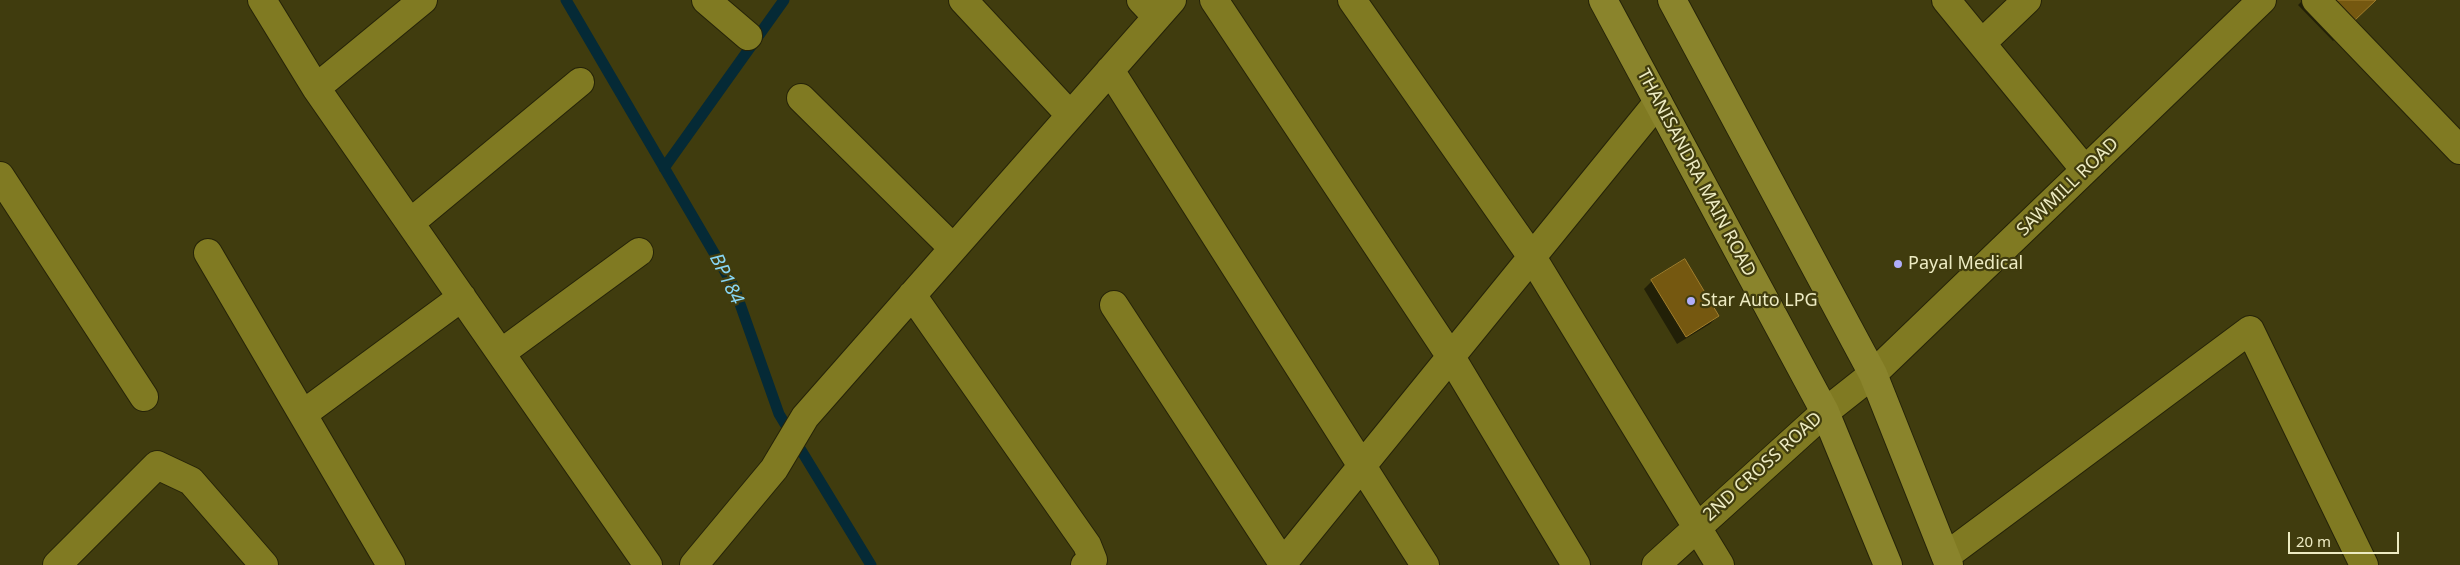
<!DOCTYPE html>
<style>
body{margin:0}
#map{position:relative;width:2460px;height:565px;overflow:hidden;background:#403c0e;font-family:"Noto Sans",sans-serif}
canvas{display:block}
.scale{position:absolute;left:2288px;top:532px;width:111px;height:22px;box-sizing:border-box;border:2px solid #edebc2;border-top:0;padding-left:6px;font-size:15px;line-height:18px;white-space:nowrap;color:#edebc2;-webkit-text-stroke:4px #403c0e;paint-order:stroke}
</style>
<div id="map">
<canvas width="2460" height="565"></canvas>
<div class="scale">20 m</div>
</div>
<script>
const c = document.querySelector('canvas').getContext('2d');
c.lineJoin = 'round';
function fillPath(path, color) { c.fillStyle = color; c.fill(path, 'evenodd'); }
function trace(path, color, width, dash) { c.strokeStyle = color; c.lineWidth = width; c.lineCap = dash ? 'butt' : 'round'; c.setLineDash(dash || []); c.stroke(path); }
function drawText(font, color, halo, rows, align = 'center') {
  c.font = font + ' "Noto Sans",sans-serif'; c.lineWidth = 4.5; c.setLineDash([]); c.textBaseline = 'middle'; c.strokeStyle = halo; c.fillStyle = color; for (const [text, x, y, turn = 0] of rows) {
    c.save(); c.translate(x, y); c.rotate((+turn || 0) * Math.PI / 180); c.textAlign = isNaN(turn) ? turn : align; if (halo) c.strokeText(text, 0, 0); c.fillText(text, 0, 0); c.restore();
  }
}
const shadow = new Path2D(`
 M2303 0H2375L2333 41 2298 5Z
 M1652 281 1718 316 1710 324 1677 344 1644 289Z`);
const stream = new Path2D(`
 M566 0 734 287 779 414 871 565
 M664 168 784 0`);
const building = new Path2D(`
 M2333 0H2376L2354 21Z
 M1685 259 1719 316 1686 337 1651 280Z`);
const minor = new Path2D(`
 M262 0 316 88 648 565
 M706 0 748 36
 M963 0 1070 115
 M1141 0 1157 17
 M1214 0 1451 357 1576 565
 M1352 0 1532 257 1720 565
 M1946 0 2085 170
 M2316 0 2460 150
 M1982 43 2027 0
 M1110 70 1425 565
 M316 88 423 0
 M801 98 953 248
 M0 176 144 397
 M410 223 580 82
 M208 253 391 565
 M912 295 1087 545 1093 560 1085 565
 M1114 305 1284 565
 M501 353 639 252
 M303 414 462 297
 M1946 556 2250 330 2364 565
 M1283 563 1658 102
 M57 565 157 465 191 481 264 565
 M694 565 774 469 805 417 1172 0
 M1656 565 1825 412 1873 374 2262 0`);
const major = new Path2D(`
 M1603 0 1825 412 1888 565
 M1672 0 1873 374 1949 565`);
const markers = [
 [1898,264,5,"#b0aefa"],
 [1691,301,5,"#b0aefa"]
];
const streetNames = [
 ["THANISANDRA MAIN ROAD",1696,173,62],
 ["SAWMILL ROAD",2068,187,-44],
 ["2ND CROSS ROAD",1763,467,-42]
];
const poiNames = [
 ["Payal Medical",1908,264],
 ["Star Auto LPG",1701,301]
];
const waterNames = [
 ["BP184",726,279,64]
];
fillPath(shadow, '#0007');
trace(stream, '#052a36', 11);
fillPath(building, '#755810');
trace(building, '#a17e2c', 1);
trace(minor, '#252308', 30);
trace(major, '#252308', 30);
trace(minor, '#807a22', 28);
trace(major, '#8a842c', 28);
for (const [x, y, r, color] of markers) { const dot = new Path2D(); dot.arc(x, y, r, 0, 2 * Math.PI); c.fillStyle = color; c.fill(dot); trace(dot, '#403c0e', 2); }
drawText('18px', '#edebc2', '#403c0e', streetNames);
drawText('18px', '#edebc2', '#403c0e', poiNames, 'left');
drawText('italic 19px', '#88d5f3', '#403c0e', waterNames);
</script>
